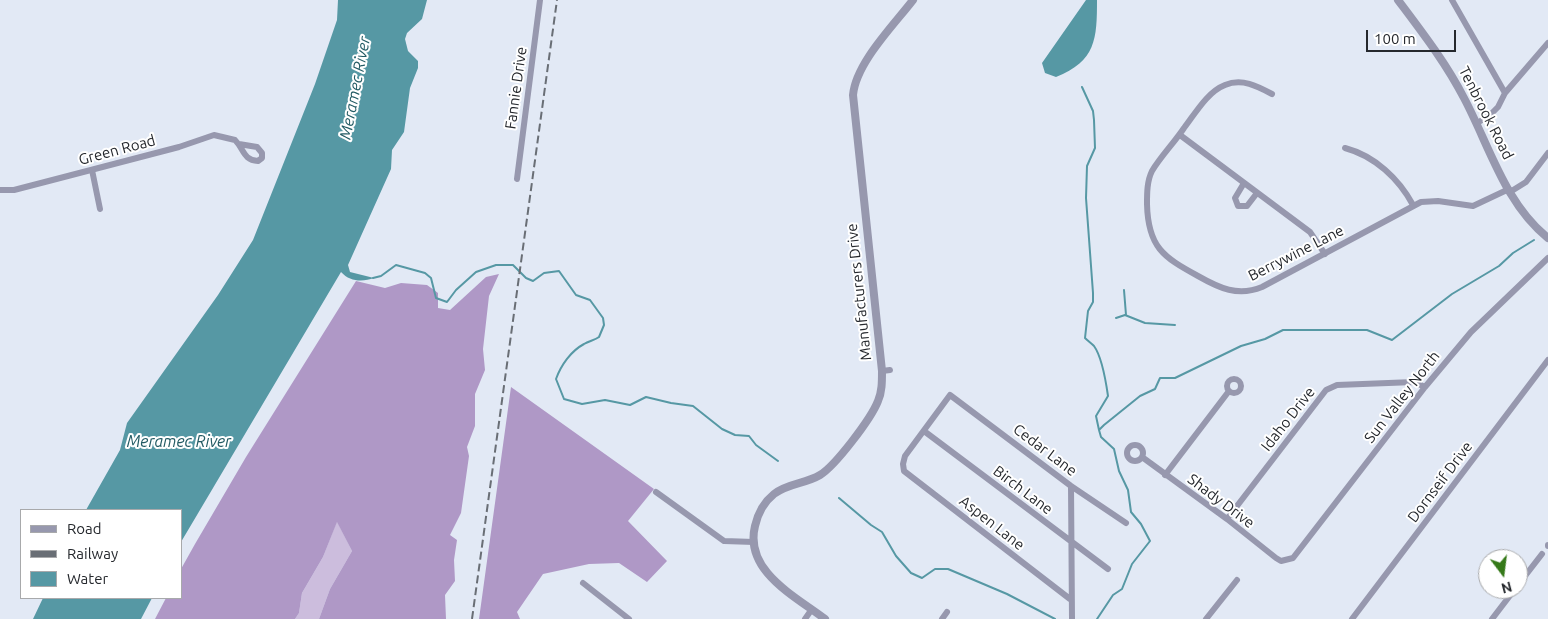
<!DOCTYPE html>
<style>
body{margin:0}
#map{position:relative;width:1548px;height:619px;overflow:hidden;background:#e2e9f5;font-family:Ubuntu,sans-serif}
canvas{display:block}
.legend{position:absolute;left:20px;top:509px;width:162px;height:90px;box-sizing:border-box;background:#fff;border:1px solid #a8a9ab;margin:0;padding:6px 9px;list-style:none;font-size:15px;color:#25282d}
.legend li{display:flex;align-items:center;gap:10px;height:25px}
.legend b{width:25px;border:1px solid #a8a9ab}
.north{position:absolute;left:1478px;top:549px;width:50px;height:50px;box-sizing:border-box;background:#fff;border:1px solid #a8a9ab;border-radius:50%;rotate:165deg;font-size:14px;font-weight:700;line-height:20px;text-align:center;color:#25282d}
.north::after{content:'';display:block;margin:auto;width:18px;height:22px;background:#357919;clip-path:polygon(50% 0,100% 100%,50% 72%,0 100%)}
.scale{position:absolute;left:1366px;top:30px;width:90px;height:22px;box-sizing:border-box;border:2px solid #25282d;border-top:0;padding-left:6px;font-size:15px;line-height:18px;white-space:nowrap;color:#25282d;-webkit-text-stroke:4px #fff;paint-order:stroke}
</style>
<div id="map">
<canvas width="1548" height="619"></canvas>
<ul class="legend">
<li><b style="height:6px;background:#9798ae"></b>Road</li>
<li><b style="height:6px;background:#696e75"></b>Railway</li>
<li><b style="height:14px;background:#5698a4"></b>Water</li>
</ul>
<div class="north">N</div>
<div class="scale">100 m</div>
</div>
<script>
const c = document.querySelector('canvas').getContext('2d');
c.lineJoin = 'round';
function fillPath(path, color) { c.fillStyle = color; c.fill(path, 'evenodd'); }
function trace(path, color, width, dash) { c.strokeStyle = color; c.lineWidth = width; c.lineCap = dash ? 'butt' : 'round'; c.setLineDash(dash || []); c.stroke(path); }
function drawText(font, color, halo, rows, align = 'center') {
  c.font = font + ' Ubuntu,sans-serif'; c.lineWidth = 4; c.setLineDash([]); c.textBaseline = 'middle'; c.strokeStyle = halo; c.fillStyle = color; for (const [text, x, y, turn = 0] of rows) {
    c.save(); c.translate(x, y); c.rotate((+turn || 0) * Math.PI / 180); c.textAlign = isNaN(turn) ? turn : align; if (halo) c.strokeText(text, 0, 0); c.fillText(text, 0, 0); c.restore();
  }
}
const green = new Path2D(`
 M337 521 352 551 330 589 319 619H295L299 613 302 593 323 557Z`);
const forest = new Path2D(`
 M499 274 489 296 483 349 485 370 475 394V426L467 447 469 456 461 513 450 535 457 540 454 560 455 581 445 595 446 619H319L330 589 352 551 337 522 323 557 302 593 299 613 295 619H155L166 598H181V569L195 544 246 457 356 281 385 288 401 283 427 285 438 293V308L450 310 486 277Z
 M511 387 654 489 628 521 667 561 647 582 619 563 589 564 543 574 517 612 520 619H479Z`);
const water = new Path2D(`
 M338 0H427L422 19 407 33 405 39 408 51 418 61V68L410 88 404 132 392 150 391 169 348 265 350 272 374 278C363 282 350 282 341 272L181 542V510H86L120 450 127 423 218 295 253 240 315 84 337 20Z
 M1086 0H1097C1097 39 1096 61 1056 77L1045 73 1042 63Z
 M43 598H152L141 619H33Z`);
const stream = new Path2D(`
 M1082 87 1093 111 1094 120 1095 148 1087 166 1086 198 1093 293V302L1088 311 1085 338C1088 341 1091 343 1094 346 1102 357 1106 382 1108 396L1096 416 1099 430
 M373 278 381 276 396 265 425 273 431 278 436 298 447 302 456 290 476 272 496 265H513L526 278 533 281 544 273 559 271 576 295 590 300 603 318 604 325 599 337C595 340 589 341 584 344 571 351 561 365 556 379L564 399 582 404 605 400 630 405 646 397 671 403 693 406 722 429 735 435 749 436 756 445 778 461
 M1124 290 1126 315
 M1116 318 1125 315 1145 323 1175 325
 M839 498 871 525 882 532 896 556 911 573 922 578 935 569H948L1007 594 1055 619
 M1097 619 1113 595 1122 589 1132 564 1150 541 1141 524 1131 512 1128 490 1119 471 1114 449 1101 437 1099 430 1104 425 1140 396 1155 389 1160 378H1175L1241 346 1265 339 1283 330H1367L1392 340 1452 294 1499 266 1513 253 1534 240`);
const minor = new Path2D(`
 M1452 0 1505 93
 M1272 94C1257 86 1242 78 1225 85 1207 92 1195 114 1184 128 1174 143 1161 156 1152 171 1147 181 1147 193 1147 204 1148 247 1163 257 1198 276 1219 288 1238 297 1262 287L1421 202 1438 201 1473 206 1509 189
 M1477 123 1489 116 1498 107 1505 93 1548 43
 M1180 135 1310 232 1325 254
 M1345 148C1375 156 1399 179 1413 205
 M92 170 100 209
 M517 179 540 0
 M1244 183 1235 198 1238 206H1247L1257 193
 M0 190H14L64 177 179 147 214 135 235 140C244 149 243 160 258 161L262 158V153L257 147 239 144
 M1510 192 1526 182 1548 153
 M882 371 890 370
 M1227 386a7 7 0 1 1 14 0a7 7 0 1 1-14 0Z
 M924 431 1108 569
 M1127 453a8 8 0 1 1 16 0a8 8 0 1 1-16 0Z
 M1142 457 1227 519 1276 558 1281 561 1293 558 1425 387 1471 332 1548 258
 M1165 475 1229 391
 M1071 486 1072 619
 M656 492 724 541 754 542
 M1227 519 1326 390 1337 385 1414 382 1425 387
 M1548 546V545
 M583 583 629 619
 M1518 585 1542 554
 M1070 599 904 471 903 464 905 456 950 395 1071 486 1126 523
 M805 619 812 609
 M942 619 947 612
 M1206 619 1237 580
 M1352 619 1548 360
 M1492 619 1515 589`);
const tertiary = new Path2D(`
 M1398 0C1422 32 1446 63 1464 98 1489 145 1505 204 1548 238
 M825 619C795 596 744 571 755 526 758 513 764 502 774 494 788 483 805 484 820 475 835 466 871 419 878 401 882 392 882 382 882 371L853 95C856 63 893 26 913 0`);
const rail = new Path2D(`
 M472 619 557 0`);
const streetNames = [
 ["Fannie Drive",516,88,-82],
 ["Tenbrook Road",1486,113,63],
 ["Green Road",117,150,-15],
 ["Berrywine Lane",1296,253,-27],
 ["Manufacturers Drive",859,292,-96],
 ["Sun Valley North",1402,397,-52],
 ["Idaho Drive",1288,419,-52],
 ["Cedar Lane",1045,450,37],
 ["Dornseif Drive",1440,482,-53],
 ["Birch Lane",1023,490,37],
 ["Shady Drive",1221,501,37],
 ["Aspen Lane",992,523,38]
];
const waterNames = [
 ["Meramec River",355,88,-79],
 ["Meramec River",179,442]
];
fillPath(green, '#ccbddd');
fillPath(forest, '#af98c6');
fillPath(water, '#5698a4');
trace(stream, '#5698a4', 2);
trace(minor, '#9798ae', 6);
trace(tertiary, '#9798ae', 8);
trace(rail, '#696e75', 2, [8, 4]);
drawText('15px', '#25282d', '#fff', streetNames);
drawText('italic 16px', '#235b64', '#fff', waterNames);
</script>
